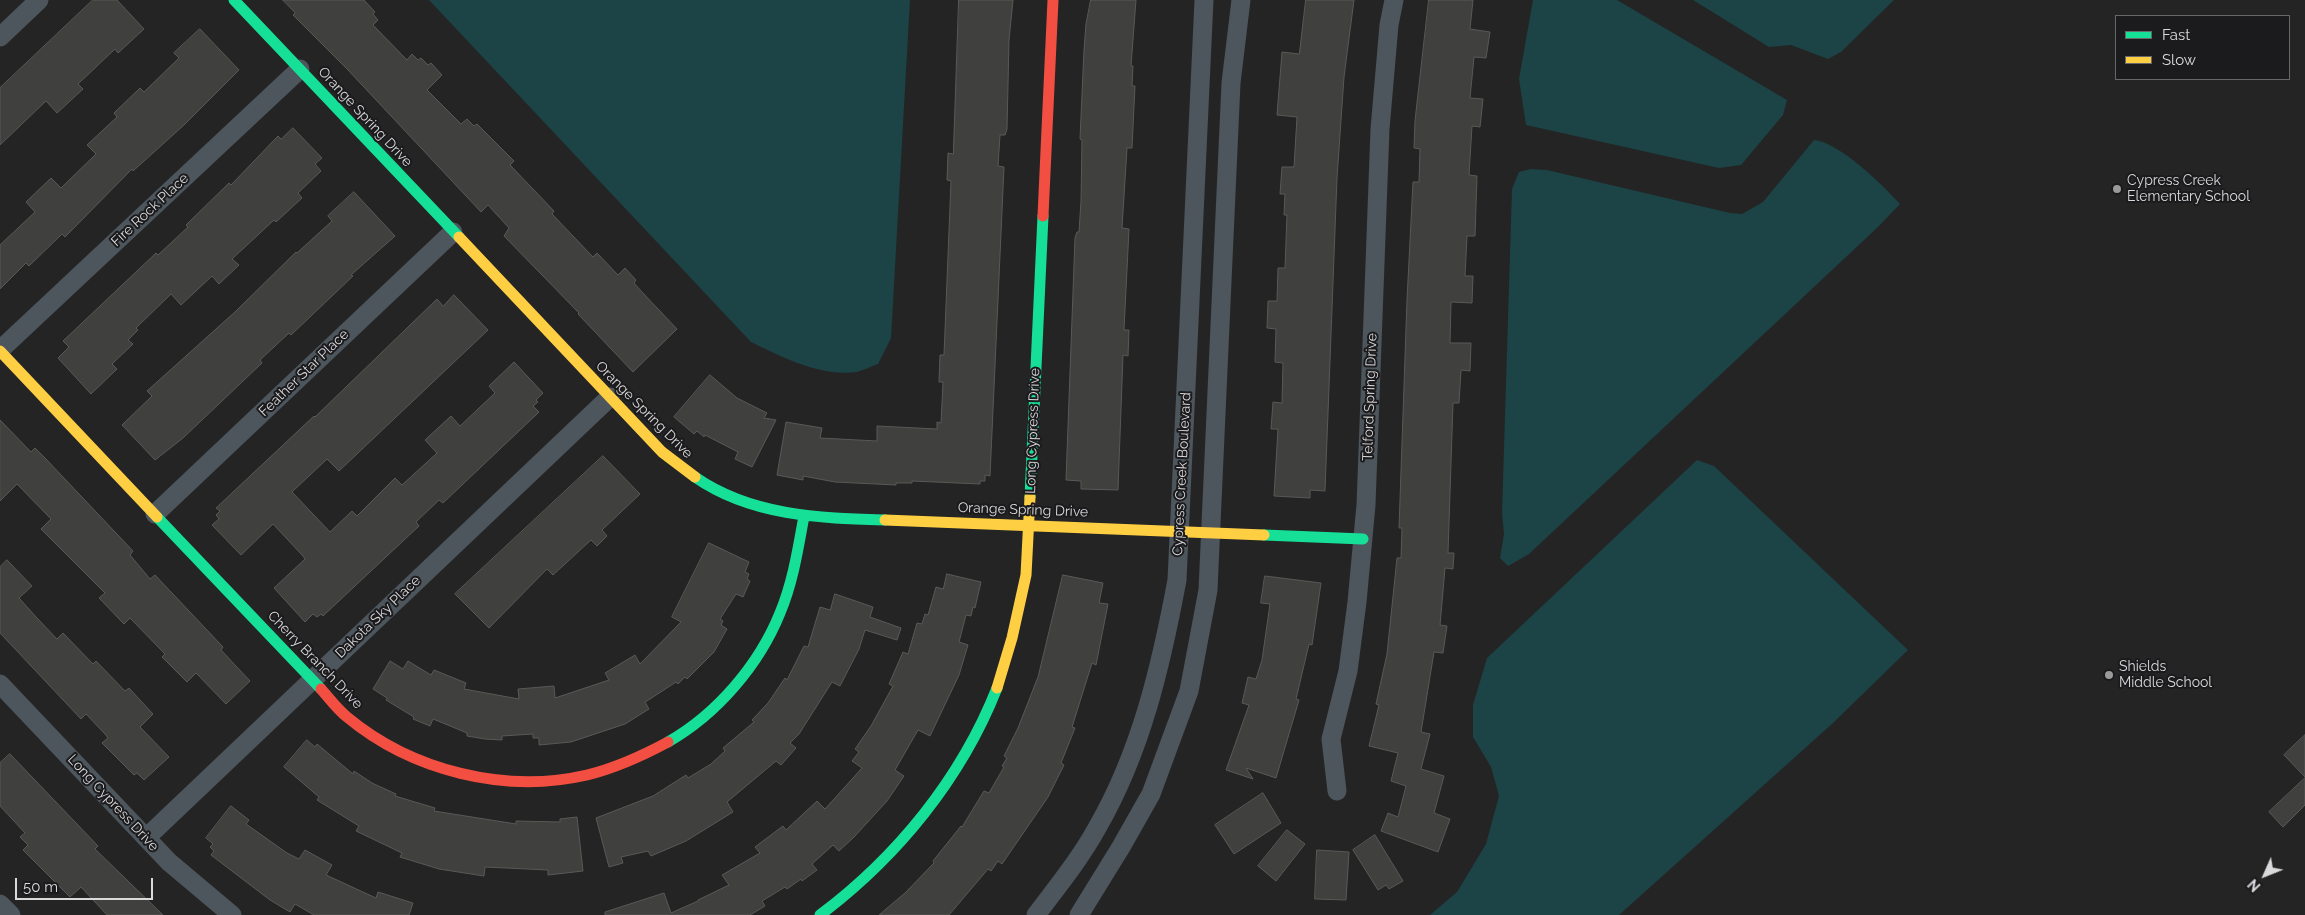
<!DOCTYPE html>
<style>
body{margin:0}
#map{position:relative;width:2305px;height:915px;overflow:hidden;background:#242424;font-family:Raleway,sans-serif}
canvas{display:block}
.legend{position:absolute;left:2115px;top:15px;width:175px;height:65px;box-sizing:border-box;background:#1b1a1c;border:1px solid #676668;margin:0;padding:6px 9px;list-style:none;font-size:15px;color:#dad9db}
.legend li{display:flex;align-items:center;gap:10px;height:25px}
.legend b{width:25px;border:1px solid #676668}
.north{position:absolute;left:2240px;top:850px;width:50px;height:50px;-webkit-text-stroke:4px #1b1a1c;paint-order:stroke;rotate:226deg;font-size:14px;font-weight:700;line-height:20px;text-align:center;color:#dad9db}
.north::after{content:'';display:block;margin:auto;width:18px;height:22px;background:#dad9db;clip-path:polygon(50% 0,100% 100%,50% 72%,0 100%)}
.scale{position:absolute;left:15px;top:878px;width:138px;height:22px;box-sizing:border-box;border:2px solid #dad9db;border-top:0;padding-left:6px;font-size:15px;line-height:18px;white-space:nowrap;color:#dad9db;-webkit-text-stroke:4px #1b1a1c;paint-order:stroke}
</style>
<div id="map">
<canvas width="2305" height="915"></canvas>
<ul class="legend">
<li><b style="height:6px;background:#16e098"></b>Fast</li>
<li><b style="height:6px;background:#ffcf43"></b>Slow</li>
</ul>
<div class="north">N</div>
<div class="scale">50 m</div>
</div>
<script>
const c = document.querySelector('canvas').getContext('2d');
c.lineJoin = 'round';
function fillPath(path, color) { c.fillStyle = color; c.fill(path, 'evenodd'); }
function trace(path, color, width, dash) { c.strokeStyle = color; c.lineWidth = width; c.lineCap = dash ? 'butt' : 'round'; c.setLineDash(dash || []); c.stroke(path); }
function drawText(font, color, halo, rows, align = 'center') {
  c.font = font + ' Raleway,sans-serif'; c.lineWidth = 4; c.setLineDash([]); c.textBaseline = 'middle'; c.strokeStyle = halo; c.fillStyle = color; for (const [text, x, y, turn = 0] of rows) {
    c.save(); c.translate(x, y); c.rotate((+turn || 0) * Math.PI / 180); c.textAlign = isNaN(turn) ? turn : align; if (halo) c.strokeText(text, 0, 0); c.fillText(text, 0, 0); c.restore();
  }
}
const water = new Path2D(`
 M429 0H910L891 338 878 364C871 366 863 371 856 372 820 377 782 357 751 342Z
 M1533 0H1617L1787 100 1783 115 1741 165 1719 168 1526 125 1519 79Z
 M1693 0H1894L1841 52 1828 59 1791 45 1769 47Z
 M1814 140C1839 142 1883 185 1900 204L1878 227 1529 554 1508 566 1500 558 1504 534 1502 513 1512 189 1519 172 1531 169 1547 170 1730 213 1742 214 1763 202Z
 M1697 460 1714 466 1908 650 1833 723 1619 915H1430L1457 892 1486 844 1499 796 1491 767 1473 737V705L1487 658Z`);
const building = new Path2D(`
 M93 0H117L144 29 118 53 115 49 78 84 83 89 57 113 46 101 0 145V88Z
 M283 0H364L375 12 373 14 378 20 373 25 407 60 412 54 418 60 421 58 428 65 431 63 442 75 427 90 461 124 467 119 474 126 477 124 514 161 510 165 554 211 552 214 593 257 597 253 618 275 625 268 636 280 634 283 641 291 677 329 633 372 578 314 579 313 504 236 509 228 488 205 481 212 348 70 293 15 295 13Z
 M959 0H1013L1009 40 1007 129 1005 135H1000L998 166 1004 167 990 476 985 475V481H980V484L912 481V483H896V485L835 482 803 476V480L777 475 786 422 822 428 820 438 877 441V426L937 429V422L941 423 943 382H939L940 355H944L951 181 947 180 948 153 953 154Z
 M1091 0H1136L1131 66H1133L1132 86H1135L1132 148H1127L1122 228 1129 229 1124 330H1129L1128 356 1123 355 1118 490 1081 489V481L1066 480 1075 238 1077 232H1079L1081 201 1082 140 1080 139 1084 50 1086 24Z
 M1306 0H1354L1344 77 1337 178 1325 491 1310 490V498L1274 496 1278 429H1271L1273 402 1282 403 1283 363 1275 362 1276 329 1267 328 1268 301H1277L1278 268H1285L1287 215H1284L1285 194H1280L1282 167H1294L1297 117 1277 115 1282 52 1299 54Z
 M1429 0H1473L1470 29 1490 32 1486 58 1474 57 1470 98 1483 99 1480 127 1472 126 1469 175 1477 176 1475 236H1467L1465 276H1473L1472 303 1451 302 1450 343H1471L1470 371 1461 370 1459 403H1453L1448 553H1454L1453 569 1445 568 1440 625 1447 626 1443 653 1434 652 1421 732 1430 734 1421 769 1444 776 1434 813 1450 819 1438 852 1381 831 1388 813 1398 817 1406 786 1391 781 1398 753 1369 746 1379 705 1376 704 1387 654 1397 558H1401L1402 528H1399L1407 300 1413 182H1419L1420 149 1414 148 1415 121Z
 M200 29 239 70 184 125 133 171 132 169 65 237 62 234 29 266 26 263 0 289V245L35 212 26 202 51 178 61 188 96 154 87 145 117 117 114 113 140 88 144 92 179 58 174 53Z
 M293 128 322 158 315 164 321 171 298 193 302 198 276 222 274 220 232 259 239 265 219 284 212 276 181 305 171 294 136 328 138 330 128 340 133 344 112 364 117 369 91 394 58 358 69 347 63 341 156 253 158 255 188 227 186 225 229 183 231 185 278 136 281 139Z
 M354 192 395 236 351 275 353 276 291 335 289 333 260 360 262 363 183 438 155 460 122 425 152 396 147 391 236 311 296 252 297 253 332 221 328 216Z
 M454 295 488 330 339 471 327 459 292 492 330 532 352 511 357 516 395 478 402 485 437 453 425 440 451 416 460 426 495 393 489 386 514 362 543 393 536 400 538 402 533 406 539 412 443 503 439 500 416 522 419 526 323 616 321 614 317 617 313 614 305 622 274 588 305 559 303 556 273 524 241 555 212 525 219 519 216 515 220 511 216 508 314 416 315 417 437 299 443 306Z
 M710 375 737 398 767 413 764 418 776 420 752 467 735 459 738 452 705 435 704 437 697 431 694 434 674 417Z
 M0 420 31 452 35 448 45 458 133 551 130 555 150 579 155 575 223 647 221 650 250 681 226 704 196 673 187 682 162 657 165 654 130 618 124 624 99 598 105 593 41 529 51 519 17 484 0 501Z
 M603 456 640 494 602 530 607 536 597 546 591 540 553 575 547 569 489 628 455 594Z
 M709 543 749 562 745 572 749 574 747 579 750 581 743 597 736 594 720 619 723 621 721 625 727 629 714 652 687 679 685 677 678 684 676 682 650 699 645 702 649 709 625 724 571 742 539 745V738H533V734L502 736V740L485 739 467 736V733L438 721 433 719 430 726 413 719 414 717 386 700 387 698 373 689 390 661 403 669 408 661 431 675 434 670 466 683 464 689 519 699 518 689 554 686 555 698 609 680 605 673 635 655 640 664 681 622 672 617Z
 M7 560 32 586 19 598 37 618 57 639 63 633 93 664 96 661 125 691 129 688 153 714 140 727 169 757 144 780 137 773 134 775 102 743 108 738 105 734 86 714 81 719 0 633V567Z
 M947 574 981 582 975 608 973 607 971 616 966 615 959 642 968 645 959 675 930 736 918 730 895 770 904 776 887 801 854 837 839 851 833 845 812 864 817 870 802 881 801 879 787 889 785 887 762 901 765 906 750 915H605V912L664 893 671 913 698 901V900L729 885 722 875 760 853 755 847 783 826 786 830 817 801 825 809 862 768 852 761 859 752 855 749 871 726 893 686 889 684 903 652 908 654 917 623 922 624 925 614 928 615 936 587 943 589Z
 M1063 575 1103 583 1099 603 1108 604 1096 665 1092 663 1072 727 1075 728 1061 763 1064 765 1048 797 1002 864 998 861 991 871 988 869 949 915H879L905 893 934 863 933 861 961 826 962 827 984 791 989 793 1004 767 1002 766 1007 758 1004 756 1018 728 1038 677Z
 M1265 576 1321 583 1312 645 1309 644 1296 699 1299 700 1276 778 1246 768 1253 779 1226 770 1249 705 1242 703 1248 677 1256 679 1262 660 1270 604 1261 603Z
 M835 594 873 607 870 617 901 628 897 640 865 630 859 649 840 686 832 682 799 734 790 743 796 748 781 765 776 761 727 802 733 812 686 841 651 856 648 851 621 857 623 863 609 867 596 818 653 796 686 775 688 778 711 764 725 751 723 748 754 722 752 720 768 703 785 678 787 680 804 646 808 647 820 607 830 610Z
 M2305 735V777L2284 755Z
 M307 740 315 747 317 744 353 774 354 771 372 783 396 794 395 796 435 808 434 811 516 824V821L560 822V819L577 817 583 871 548 875V870L485 867 484 876 439 869 400 857 402 853 356 831 359 826 317 800 319 797 284 767Z
 M10 754 98 846 95 849 163 915H107L81 887 70 897 23 850 28 845 20 837 25 833 0 806V763Z
 M2305 778V805L2283 827 2269 812Z
 M1263 793 1281 823 1234 854 1215 825Z
 M231 806 249 820 246 824 287 853 299 859 305 850 332 865 326 875 376 898 378 892 413 903 409 915H314L295 904 290 912 270 900 211 855 214 851 210 847 213 844 206 838Z
 M1287 830 1305 844 1276 881 1258 866Z
 M1375 835 1403 881 1389 889 1386 885 1378 890 1353 850Z
 M1317 850 1349 852 1346 900 1315 899Z`);
const street = new Path2D(`
 M0 37 39 0
 M0 350 300 69
 M155 514 453 232
 M0 684 169 862 232 915
 M1337 791 1331 739 1348 671 1357 602 1366 505 1380 129 1389 25 1394 0
 M146 838 610 397
 M0 904 11 915
 M1036 915C1057 887 1080 859 1097 828 1141 752 1161 666 1177 580L1204 0
 M1079 915 1121 847 1151 794 1189 691 1208 590 1231 83 1241 0`);
const fast = new Path2D(`
 M234 0 459 237
 M695 477C751 516 819 518 885 520
 M1030 497 1043 216
 M157 517 321 689
 M1264 535 1363 539
 M668 742C717 714 759 665 780 613 793 582 798 549 804 516
 M820 915C897 857 961 779 997 688`);
const slow = new Path2D(`
 M459 237 662 452 695 477
 M0 351 157 517
 M885 520 1264 535
 M997 688 1012 638 1026 575 1030 497`);
const jam = new Path2D(`
 M1043 216 1053 0
 M321 689C329 698 337 709 347 717 412 771 505 794 587 775 616 768 642 756 668 742`);
const markers = [
 [2117,189,5,"#9a9a9b"],
 [2109,675,5,"#9a9a9b"]
];
const streetNames = [
 ["Orange Spring Drive",365,117,47],
 ["Fire Rock Place",150,210,-43],
 ["Feather Star Place",304,373,-44],
 ["Telford Spring Drive",1370,397,-88],
 ["Orange Spring Drive",644,410,45],
 ["Long Cypress Drive",1033,431,-88],
 ["Cypress Creek Boulevard",1182,474,-87],
 ["Orange Spring Drive",1023,510,2],
 ["Dakota Sky Place",378,617,-44],
 ["Cherry Branch Drive",315,660,46],
 ["Long Cypress Drive",113,803,47]
];
const poiNames = [
 ["Cypress Creek",2127,181],
 ["Elementary School",2127,197],
 ["Shields",2119,667],
 ["Middle School",2119,683]
];
fillPath(water, '#1c4345');
fillPath(building, '#40403f');
trace(building, '#595958', 1);
trace(street, '#4c565c', 19);
trace(fast, '#16e098', 11);
trace(slow, '#ffcf43', 11);
trace(jam, '#f24e42', 11);
for (const [x, y, r, color] of markers) { const dot = new Path2D(); dot.arc(x, y, r, 0, 2 * Math.PI); c.fillStyle = color; c.fill(dot); trace(dot, '#1b1a1c', 2); }
drawText('14px', '#dad9db', '#1b1a1c', streetNames);
drawText('14px', '#dad9db', '#1b1a1c', poiNames, 'left');
</script>
